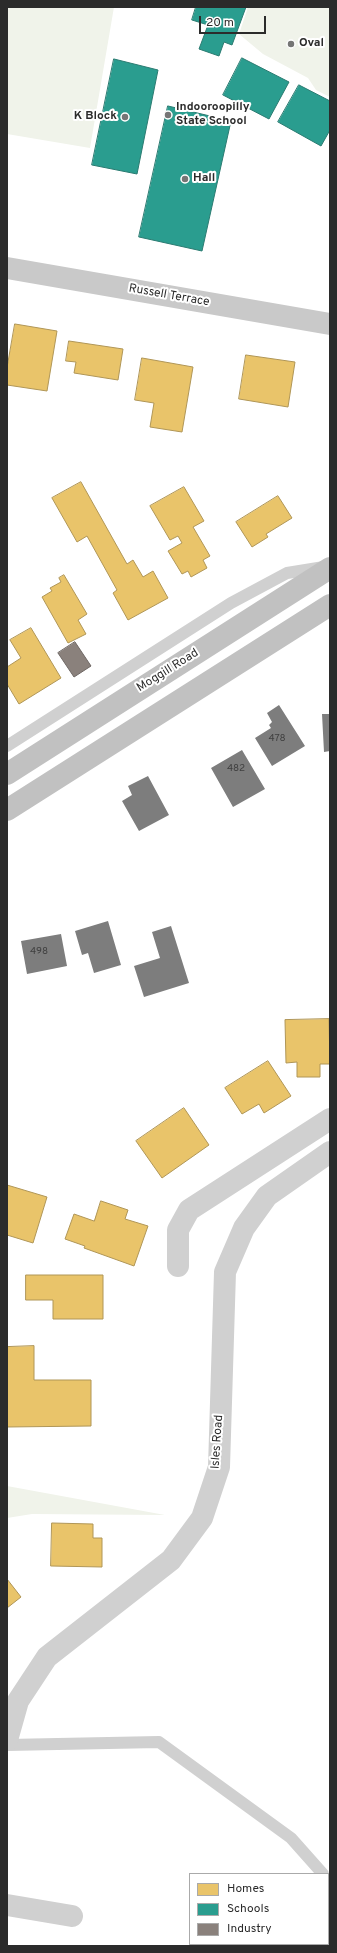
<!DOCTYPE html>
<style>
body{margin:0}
#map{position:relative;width:337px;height:1953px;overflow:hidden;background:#fff;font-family:Overpass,sans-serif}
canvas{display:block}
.frame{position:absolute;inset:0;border:8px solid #2b2b2b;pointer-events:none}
.legend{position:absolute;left:189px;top:1873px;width:140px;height:72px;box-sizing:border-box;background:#fff;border:1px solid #aaa;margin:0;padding:5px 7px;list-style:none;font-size:12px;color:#2b2b2b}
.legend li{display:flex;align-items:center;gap:8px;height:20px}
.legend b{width:20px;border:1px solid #aaa}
.scale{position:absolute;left:199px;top:16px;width:67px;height:18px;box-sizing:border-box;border:2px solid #2b2b2b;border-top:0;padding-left:5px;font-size:12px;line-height:14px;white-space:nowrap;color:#2b2b2b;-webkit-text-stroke:3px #fff;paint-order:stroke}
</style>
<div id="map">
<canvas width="337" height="1953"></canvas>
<div class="frame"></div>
<ul class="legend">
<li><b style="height:11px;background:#e9c46a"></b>Homes</li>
<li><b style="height:11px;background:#2a9d8f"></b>Schools</li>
<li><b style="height:11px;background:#8a817c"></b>Industry</li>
</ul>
<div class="scale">20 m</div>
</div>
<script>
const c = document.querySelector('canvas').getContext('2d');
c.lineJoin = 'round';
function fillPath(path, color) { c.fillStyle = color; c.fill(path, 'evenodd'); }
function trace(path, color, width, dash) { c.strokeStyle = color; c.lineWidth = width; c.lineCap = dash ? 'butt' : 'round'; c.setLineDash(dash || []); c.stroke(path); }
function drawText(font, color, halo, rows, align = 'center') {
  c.font = font + ' Overpass,sans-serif'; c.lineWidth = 4; c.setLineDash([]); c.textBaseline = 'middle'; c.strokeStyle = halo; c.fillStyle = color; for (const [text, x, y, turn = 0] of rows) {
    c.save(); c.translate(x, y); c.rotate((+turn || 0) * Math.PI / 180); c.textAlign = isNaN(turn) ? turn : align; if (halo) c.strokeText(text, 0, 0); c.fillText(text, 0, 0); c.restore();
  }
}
const green = new Path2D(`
 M7 7H114L90 148 7 134Z
 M248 7H330V97L316 90 308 78 263 54 239 34Z
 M7 1486 165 1515 32 1514 7 1518Z`);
const homes = new Path2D(`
 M15 324 57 331 47 391 7 385V368Z
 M69 341 123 349 118 380 74 373 76 362 66 361Z
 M246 355 295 362 288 407 239 399Z
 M142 358 193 367 182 432 150 427 154 403 135 400Z
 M81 482 127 564 133 560 143 577 153 571 168 598 128 620 113 593 117 590 87 536 77 542 52 498Z
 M184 487 204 521 193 527 210 556 203 560 207 568 191 577 188 571 182 574 168 551 182 543 178 536 170 540 150 506Z
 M278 496 292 518 266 534 268 537 252 547 236 522Z
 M64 575 87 614 78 620 86 634 68 643 42 597 52 591 50 588 61 582 59 578Z
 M31 628 61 678 19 704 7 684V667L21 658 10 640Z
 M329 1019 330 1064H320V1077H297V1062L286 1063 285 1020Z
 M268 1061 291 1096 264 1113 259 1104 242 1114 225 1088Z
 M184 1108 209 1145 162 1178 136 1141Z
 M7 1185 47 1197 33 1243 7 1235Z
 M101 1201 128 1210 125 1219 148 1226 134 1266 84 1248 85 1246 65 1239 74 1214 94 1221Z
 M26 1275H103V1319H53V1300H26Z
 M34 1346V1380H91V1426L7 1427V1347Z
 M52 1523 93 1524V1538H102V1567L51 1566Z
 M7 1579 21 1597 7 1608Z`);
const schools = new Path2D(`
 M196 7H246L232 45 224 42 219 56 199 49 208 25 192 20Z
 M242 58 289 82 269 119 223 95Z
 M114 59 158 70 137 174 92 165Z
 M299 85 330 101V130L321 146 278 122Z
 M168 106 231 121 202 251 139 237Z`);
const industry = new Path2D(`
 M75 642 91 666 74 677 58 653Z`);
const building = new Path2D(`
 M279 705 305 746 272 766 255 738 271 728 269 725 272 722 267 713Z
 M322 714H330V751L324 752Z
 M242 750 265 789 233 807 211 768Z
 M148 776 169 815 139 831 122 801 132 795 128 786Z
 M108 921 121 965 94 973 88 953 82 955 75 931Z
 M171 926 189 983 144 997 134 966 160 958 152 932Z
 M61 934 67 966 27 974 21 941Z`);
const service = new Path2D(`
 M7 746 231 603 287 573 324 567
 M7 1745 159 1742 291 1838 323 1874`);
const minor = new Path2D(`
 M178 1266V1230L189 1210 330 1119
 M7 1740 18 1701 47 1657 171 1560 202 1518 219 1467 225 1272 244 1228 267 1196 330 1152
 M7 1905 72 1916`);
const secondary = new Path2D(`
 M7 268 330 324`);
const trunk = new Path2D(`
 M7 774 330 568
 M7 810 330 605`);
const markers = [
 [291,44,4,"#757575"],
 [168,115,4,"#757575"],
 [125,117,4,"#757575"],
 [185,179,4,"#757575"]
];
const numberNames = [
 ["478",277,739],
 ["482",236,769],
 ["498",39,952]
];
const poiNames = [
 ["Oval",299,44],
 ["Indooroopilly",176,108],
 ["State School",176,122],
 ["K Block",117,117,"right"],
 ["Hall",193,179]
];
const streetNames = [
 ["Russell Terrace",169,296,10],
 ["Moggill Road",168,671,-32],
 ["Isles Road",218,1442,-86]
];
fillPath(green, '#f0f3ea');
fillPath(homes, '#e9c46a');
trace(homes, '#b09657', 1);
fillPath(schools, '#2a9d8f');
trace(schools, '#2a7b71', 1);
fillPath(industry, '#8a817c');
trace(industry, '#6e6764', 1);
fillPath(building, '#7d7d7d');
trace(service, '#d0d0d0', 12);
trace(minor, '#d0d0d0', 22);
trace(secondary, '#c9c9c9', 22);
trace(trunk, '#c1c1c1', 22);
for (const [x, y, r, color] of markers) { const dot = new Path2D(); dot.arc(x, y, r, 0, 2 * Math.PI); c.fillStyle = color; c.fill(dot); trace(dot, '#fff', 1.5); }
drawText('10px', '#404040', null, numberNames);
drawText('bold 12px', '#2b2b2b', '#fff', poiNames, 'left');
drawText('12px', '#2b2b2b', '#fff', streetNames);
</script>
